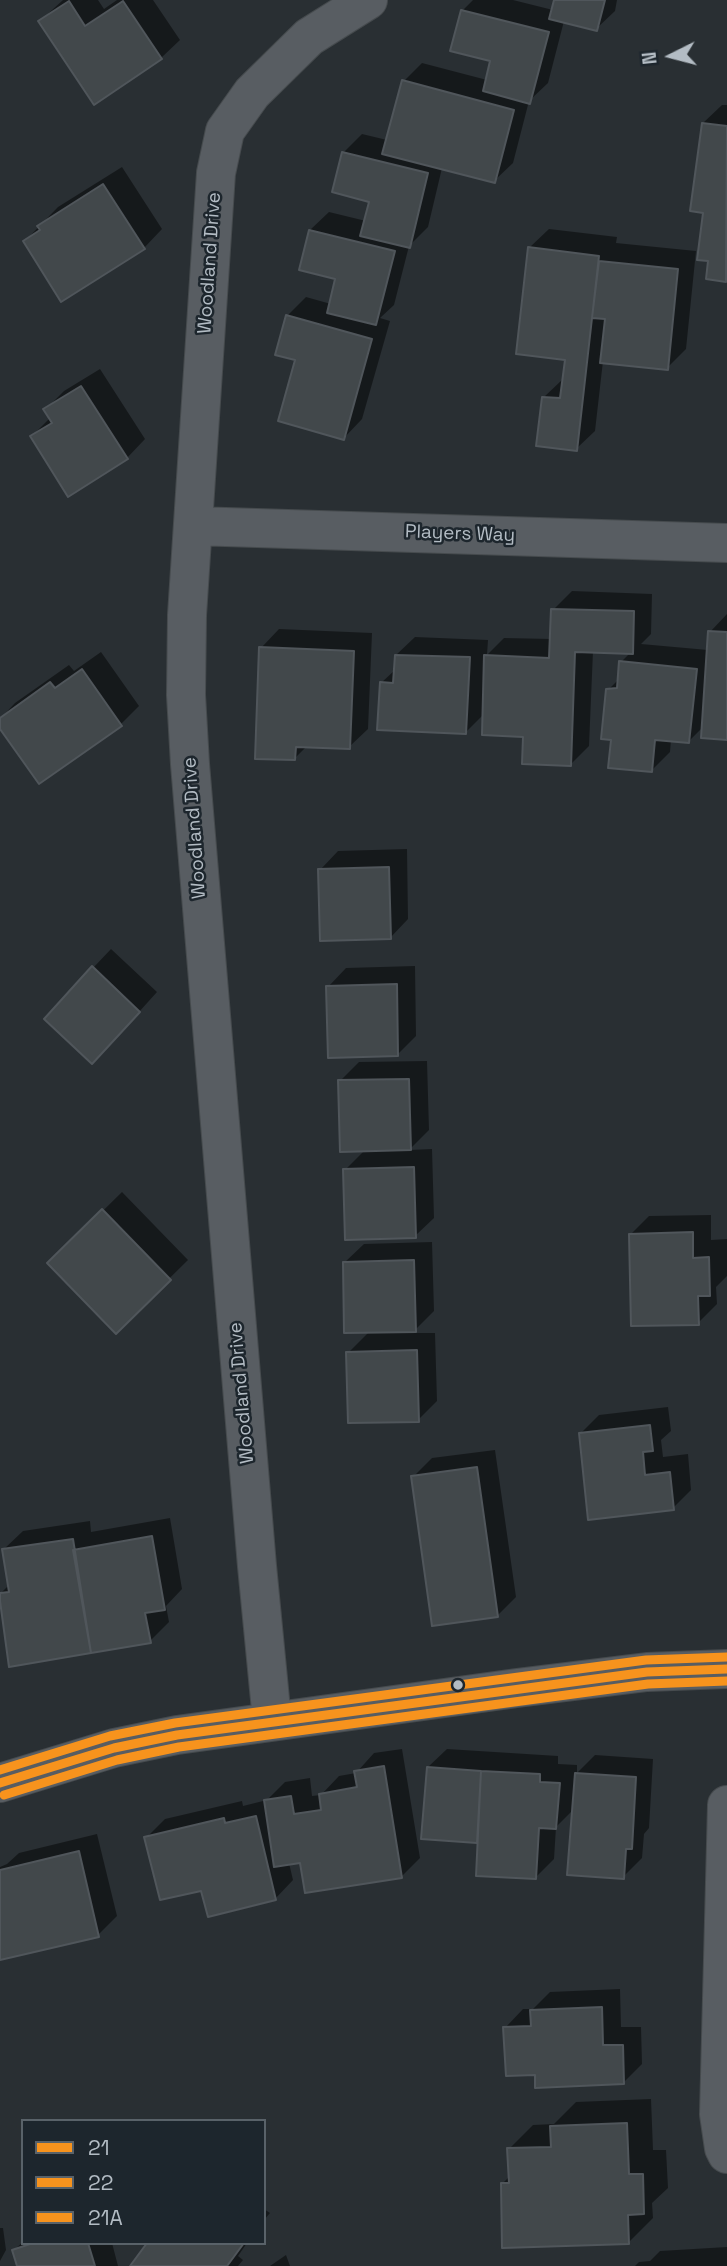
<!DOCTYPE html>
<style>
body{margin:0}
#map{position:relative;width:727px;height:2266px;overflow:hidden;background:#292f33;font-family:"Space Grotesk",sans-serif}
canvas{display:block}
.legend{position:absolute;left:21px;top:2119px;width:245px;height:126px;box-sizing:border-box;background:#1d262d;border:2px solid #596269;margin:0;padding:9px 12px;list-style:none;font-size:21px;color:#b3bcc4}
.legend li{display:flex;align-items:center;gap:14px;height:35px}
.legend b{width:35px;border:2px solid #596269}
.north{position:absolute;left:636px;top:21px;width:70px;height:70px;-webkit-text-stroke:5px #1d262d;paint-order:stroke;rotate:264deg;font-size:19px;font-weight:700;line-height:28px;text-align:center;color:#b3bcc4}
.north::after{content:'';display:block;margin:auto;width:24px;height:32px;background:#b3bcc4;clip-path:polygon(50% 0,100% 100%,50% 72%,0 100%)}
</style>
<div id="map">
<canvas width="727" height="2266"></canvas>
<ul class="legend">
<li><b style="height:9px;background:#f7931d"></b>21</li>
<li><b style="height:9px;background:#f7931d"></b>22</li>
<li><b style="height:9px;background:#f7931d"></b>21A</li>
</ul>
<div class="north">N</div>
</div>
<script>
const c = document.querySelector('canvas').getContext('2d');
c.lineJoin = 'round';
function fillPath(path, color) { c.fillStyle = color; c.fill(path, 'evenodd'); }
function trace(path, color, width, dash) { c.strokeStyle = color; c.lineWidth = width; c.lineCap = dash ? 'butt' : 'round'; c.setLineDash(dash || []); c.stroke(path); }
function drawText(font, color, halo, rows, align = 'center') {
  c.font = font + ' "Space Grotesk",sans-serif'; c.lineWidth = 5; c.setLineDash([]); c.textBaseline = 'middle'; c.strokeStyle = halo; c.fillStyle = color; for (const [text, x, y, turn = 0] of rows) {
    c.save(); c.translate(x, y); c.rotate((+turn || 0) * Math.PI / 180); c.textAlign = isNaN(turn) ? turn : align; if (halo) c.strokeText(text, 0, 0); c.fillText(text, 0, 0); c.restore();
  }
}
const shadow = new Path2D(`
 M63 0H98L104 9 117 0H153L180 40 161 58 40 21Z
 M473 0H513L553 10 555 0H617L615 11 596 29 564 21 548 83 529 101 513 163 494 181 442 168 428 227 409 246 394 305 380 318 390 321 362 419 344 438 287 316 306 297 331 304 338 278 310 230 329 212 366 221 371 200 343 153 362 134 387 140 404 81 422 63 487 80 492 60 462 11Z
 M722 105H727V278L725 280 710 260 705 211 703 123Z
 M122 167 162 229 144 248 25 241 58 207Z
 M549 229 617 237 616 243 696 251 686 349 667 368 603 361 595 431 576 449 544 397 563 379 567 358 530 247Z
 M100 369 145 439 127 458 32 436 50 418 45 410 64 391Z
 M572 591 652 594 651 634 641 644 708 650 710 632 727 614V738L704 726 689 741 671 740 670 752 652 770 613 738 608 690 619 679 621 662 631 652 593 651 589 746 571 764 524 735 484 714 466 732 381 683 396 669V655L415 637 488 640 487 655 504 638 552 639 553 610Z
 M279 629 372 633 368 729 349 747 307 746 294 759 261 648Z
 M101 652 139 706 121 724 0 726V719L15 703 69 665 74 671Z
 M407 849 408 919 390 938 320 870 338 851Z
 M111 949 157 992 111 1043 93 968Z
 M415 966 416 1036 398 1054 328 987 346 968Z
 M427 1061 429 1130 409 1150 432 1149 434 1218 415 1236 345 1170 365 1150 340 1081 359 1062Z
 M122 1192 188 1260 116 1331 50 1263Z
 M711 1215V1240L727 1239V1276L716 1287 717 1304 698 1323 630 1235 649 1216Z
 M432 1242 434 1311 412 1333H435L437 1401 418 1420 348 1353 370 1331 345 1262 364 1244Z
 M668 1407 671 1431 661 1440 663 1457 688 1454 691 1490 673 1508 581 1433 599 1415Z
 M495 1450 516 1597 498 1615 413 1477 432 1458Z
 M170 1518 182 1589 166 1606 169 1622 150 1641 1 1593 9 1585 4 1549 23 1531 90 1521 91 1532Z
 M402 1749 420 1858 401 1877 302 1861 289 1863 293 1880 275 1899 203 1888 146 1838 165 1819 242 1801 243 1806 267 1800 285 1782 310 1778 312 1796 321 1795 339 1776 356 1773 374 1753Z
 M447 1749 558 1756V1764L577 1765V1773L595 1755 653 1759 649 1828 644 1834 642 1858 623 1877 574 1809 556 1827 554 1859 535 1878 478 1842 423 1838 428 1767Z
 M97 1834 117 1916 98 1935 0 1959V1867L7 1864 19 1853Z
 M620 1989 621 2027H641L642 2064 623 2083 537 2073 505 2028 523 2009H533L550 1992Z
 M651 2099 653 2150H666L668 2188 652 2203 653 2218 629 2242 502 2184 510 2176 509 2149 533 2125 554 2124 576 2102Z
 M264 2209 270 2213 264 2220Z
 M0 2228H3L6 2250 0 2261Z
 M23 2242 112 2243 118 2266H19L14 2250Z
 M149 2243H247L238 2256 243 2260 238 2266H132Z
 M727 2247V2266H635L639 2262 650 2261 660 2251Z
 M286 2255 290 2266H270Z`);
const building = new Path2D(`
 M554 0H605L597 31 549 19Z
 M69 1 85 26 123 1 162 59 94 105 38 21Z
 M461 10 549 32 530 104 483 91 490 61 450 51Z
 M402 80 514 110 495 183 382 154Z
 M702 123 727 126 726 282 706 279 708 261 697 260 703 213 690 211Z
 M342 152 428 173 410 248 360 236 369 202 332 192Z
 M103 184 145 249 61 302 23 241 40 230 37 226Z
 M309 230 395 251 376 325 327 313 335 279 299 270Z
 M528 247 599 256 577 451 536 446 542 397 560 398 565 360 516 354Z
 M599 261 678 269 668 370 600 363 605 319 592 318Z
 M286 315 372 339 344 440 278 421 295 360 275 355Z
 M81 386 128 459 68 497 30 436 52 423 43 409Z
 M551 609 634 611 633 654 575 652 571 766 522 764 523 737 482 735 484 655 549 658Z
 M708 631 727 632V740L701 738Z
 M259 647 354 651 350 749 296 747 295 760 255 759Z
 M395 655 470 657 466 734 377 730 380 682 393 683Z
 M619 661 697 669 689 743 655 740 652 772 608 768 611 740 601 739 606 689 617 688Z
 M82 669 122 726 39 784 0 729V718L50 682 55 688Z
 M389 867 391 939 320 941 318 869Z
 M92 966 140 1012 92 1064 44 1019Z
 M397 984 398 1056 328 1058 326 986Z
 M409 1079 411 1150 340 1152 338 1080Z
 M414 1167 416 1238 345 1240 343 1169Z
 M102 1209 171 1280 116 1334 47 1263Z
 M693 1232V1258L709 1257 710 1296H698L699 1325 631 1326 629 1234Z
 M414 1260 416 1332 344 1333 343 1262Z
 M417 1350 419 1422 348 1423 346 1352Z
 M650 1425 653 1451 643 1452 645 1475 670 1472 674 1510 588 1520 579 1433Z
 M477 1467 498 1617 432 1626 411 1476Z
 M152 1536 165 1610 145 1613 151 1643 91 1653 73 1550Z
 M73 1539 91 1653 9 1667 0 1601V1593L9 1592 2 1549Z
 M384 1766 402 1878 305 1893 300 1863 274 1867 264 1800 291 1796 294 1814 321 1810 319 1794 357 1787 354 1771Z
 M427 1767 481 1771 477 1843 421 1839Z
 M481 1771 540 1774V1782L560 1783 556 1829 539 1828 536 1879 476 1876Z
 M575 1773 636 1777 632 1849H626L624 1879 567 1875Z
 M256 1816 276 1900 208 1917 201 1891 160 1900 144 1837 224 1818 225 1823Z
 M79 1851 99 1937 0 1960V1870Z
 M602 2007 603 2045H623L624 2084 535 2088V2075L506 2076 503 2027 531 2026 530 2010Z
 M627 2123 629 2174H643L644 2214 628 2215 629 2244 502 2248 501 2183H509L507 2148 551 2147 550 2126Z
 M33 2243H88L95 2266H17L12 2250Z
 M147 2243H244L227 2266H130Z`);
const street = new Path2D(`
 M194 526 727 543
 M272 1720 257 1566 190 764 186 695 187 615 216 173 225 131 252 93 309 37 368 0
 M0 1783 114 1748 177 1735 517 1688 647 1672 727 1669
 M727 1805 719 2114 724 2148 727 2154`);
const bus1 = new Path2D(`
 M0 1783 114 1748 177 1735 647 1672 727 1669`);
const bus2 = new Path2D(`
 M4 1795 117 1760 179 1747 648 1684 727 1681`);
const bus3 = new Path2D(`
 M0 1770 110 1736 175 1723 646 1660 727 1657`);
const markers = [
 [458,1685,6,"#b3bcc4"]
];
const streetNames = [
 ["Woodland Drive",210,263,-86],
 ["Players Way",460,534,2],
 ["Woodland Drive",195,828,-94],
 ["Woodland Drive",242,1393,-95]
];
fillPath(shadow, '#0007');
fillPath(building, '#42484b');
trace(building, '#50565b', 2);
trace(street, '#464b4e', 40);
trace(street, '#585d62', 38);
trace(bus1, '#f7931d', 9);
trace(bus2, '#f7931d', 9);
trace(bus3, '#f7931d', 9);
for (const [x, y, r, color] of markers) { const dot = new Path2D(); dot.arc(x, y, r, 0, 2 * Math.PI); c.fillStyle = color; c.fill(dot); trace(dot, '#1d262d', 2.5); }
drawText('19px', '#b3bcc4', '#1d262d', streetNames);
</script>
